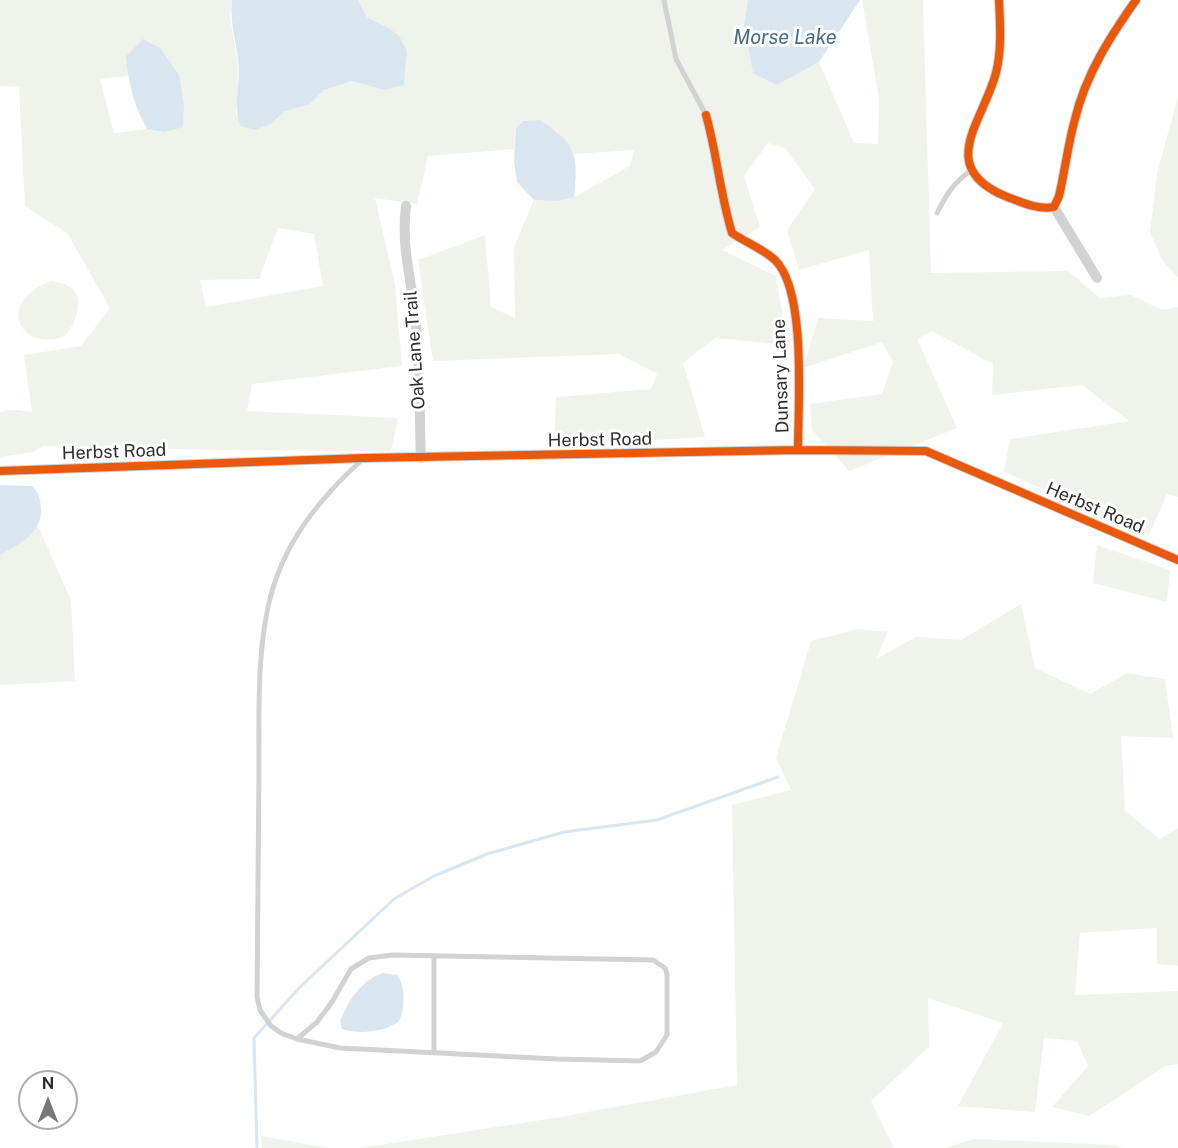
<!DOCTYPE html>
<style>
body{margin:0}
#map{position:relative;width:1178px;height:1148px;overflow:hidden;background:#fff;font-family:"Public Sans",sans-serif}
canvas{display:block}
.north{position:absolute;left:18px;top:1070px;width:60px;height:60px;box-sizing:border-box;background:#fff;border:2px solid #ababab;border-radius:50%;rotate:0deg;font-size:16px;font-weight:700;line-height:24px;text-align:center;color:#2d2d2d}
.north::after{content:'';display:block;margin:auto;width:21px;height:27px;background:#767676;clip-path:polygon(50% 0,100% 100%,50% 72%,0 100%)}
</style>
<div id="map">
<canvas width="1178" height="1148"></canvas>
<div class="north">N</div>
</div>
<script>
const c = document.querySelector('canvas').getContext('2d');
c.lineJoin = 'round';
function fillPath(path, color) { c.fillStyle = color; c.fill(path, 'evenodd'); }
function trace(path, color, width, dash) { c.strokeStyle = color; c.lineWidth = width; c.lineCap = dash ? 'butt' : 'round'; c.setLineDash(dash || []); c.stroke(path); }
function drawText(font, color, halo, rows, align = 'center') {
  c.font = font + ' "Public Sans",sans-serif'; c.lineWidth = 6; c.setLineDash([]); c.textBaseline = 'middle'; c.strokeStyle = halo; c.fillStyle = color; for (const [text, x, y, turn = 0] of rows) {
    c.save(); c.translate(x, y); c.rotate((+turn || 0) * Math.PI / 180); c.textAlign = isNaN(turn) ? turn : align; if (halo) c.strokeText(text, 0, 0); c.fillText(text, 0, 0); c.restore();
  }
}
const green = new Path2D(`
 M0 0H232L230 17 239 70 236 115 272 123 284 112 310 104 324 90 352 81 384 90 390 29 367 17 358 0H748L744 23 777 85 819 62 854 143 878 144 879 99 862 0H923L931 273 1068 271 1100 298 1131 295 1162 310 1178 307V497L1167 494 1149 535 1004 472 1010 439 1129 421 1082 385 992 395 993 364 932 331 917 339 957 428 849 471 812 430 810 404 882 394 893 362 882 342 803 368 818 318 873 321 869 250 799 270 787 230 815 189 785 148 768 143 744 176 760 227 722 250 776 276 788 345 715 338 683 363 705 437 554 446 556 397 651 389 657 374 619 354 433 361 418 260 485 235 491 307 515 318 514 247 534 200 558 201 574 197 630 166 634 150 574 154 557 131 540 120 516 129 514 149 428 156 417 204 375 198 395 284 402 366 252 384 247 411 398 418 391 451 217 450 43 446 33 452 0 457V413C10 407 22 411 32 412L24 355 81 346 110 308 67 233 25 206 19 87 0 86ZM128 76 164 132 147 129 114 133 100 79ZM278 228 314 234 323 286 206 307 200 280 259 279Z
 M1178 97V278L1163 261 1150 233 1157 173Z
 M52 281C60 283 72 285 76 293 82 305 74 329 64 336 53 342 33 341 25 331 6 309 31 287 52 281Z
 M38 526 71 600 75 681 0 685V555L16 546Z
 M1097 545 1170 570 1167 602 1093 583Z
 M1021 604 1035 668 1090 694 1127 673 1165 679 1173 738 1121 736 1125 811 1160 839 1178 828V966L1157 964V928L1080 933 1075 995 1178 991V1064L1166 1066 1089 1116 1052 1107 1088 1066 1077 1041 1044 1038 1035 1112 958 1106 1003 1023 928 998 929 1047 871 1101 894 1148H361L560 1117 737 1085 732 805 791 790 776 758 811 641 857 629 888 632 876 659 916 637 961 640Z
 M261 1136 329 1148H262Z
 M974 1139 1115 1145 1123 1148H943Z`);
const water = new Path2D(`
 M232 0H358L367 17 390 29 399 36 407 51 404 85 384 90 352 81 324 90 310 104 284 112 272 123 256 130 241 126C233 107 239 90 239 70 238 46 229 24 232 0Z
 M748 0H860L819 62 777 85 753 73 744 23Z
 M143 39 160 48 179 75 184 106 183 127 164 132 147 129C134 105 128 83 126 56Z
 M540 120C576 143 579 156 574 197L558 201 534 200 517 182 514 162 516 129 523 121Z
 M0 485 32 486C39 493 40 498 41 508 43 532 19 545 0 555Z
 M383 973 397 975C406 986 405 1009 399 1021 386 1032 358 1035 342 1029L340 1021 342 1017C350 998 362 980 383 973Z`);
const stream = new Path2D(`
 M257 1148 254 1038 299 988 394 899 434 876 487 854 564 832 657 820 778 777`);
const lane = new Path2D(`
 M664 0 676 59 706 115
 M937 213C947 193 953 184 970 171
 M434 956V1052
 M297 1039 317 1022 332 1002 351 969 369 958 393 955 653 960 665 968 667 974V1035L656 1052 640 1061 557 1059 340 1048 297 1039 281 1033 271 1026 260 1010 257 997C258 921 259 845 259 769 259 711 256 634 276 579 292 532 326 492 363 459`);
const street = new Path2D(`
 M999 0C1000 24 1002 49 996 73 983 122 936 167 1005 196 1021 202 1037 210 1054 207L1059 196C1065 171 1068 144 1075 119 1086 74 1110 37 1136 0
 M706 115C717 154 720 194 732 233 745 242 763 249 775 260 807 291 798 406 798 450
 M406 206C401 247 411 276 415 316 421 362 419 411 421 458
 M1054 207 1097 278
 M0 471 364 458 798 450 926 451 1178 560`);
const cycleway = new Path2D(`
 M999 0C1000 24 1002 49 996 73 983 122 936 167 1005 196 1021 202 1037 210 1054 207L1059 196C1065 171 1068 144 1075 119 1086 74 1110 37 1136 0
 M706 115C717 154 720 194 732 233 745 242 763 249 775 260 807 291 798 406 798 450
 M0 471 364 458 798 450 926 451 1178 560`);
const streetNames = [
 ["Oak Lane Trail",415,350,-94],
 ["Dunsary Lane",781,376,-92],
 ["Herbst Road",600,440,-1],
 ["Herbst Road",114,452,-2],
 ["Herbst Road",1095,508,23]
];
const waterNames = [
 ["Morse Lake",785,38]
];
fillPath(green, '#f0f3eb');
fillPath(water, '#d9e6ef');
trace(stream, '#d9e6ef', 3);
trace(lane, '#d2d2d2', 5);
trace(street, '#d2d2d2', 10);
trace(cycleway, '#e8590c', 8);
drawText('18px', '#2d2d2d', '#fff', streetNames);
drawText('italic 20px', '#426d87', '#fff', waterNames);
</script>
